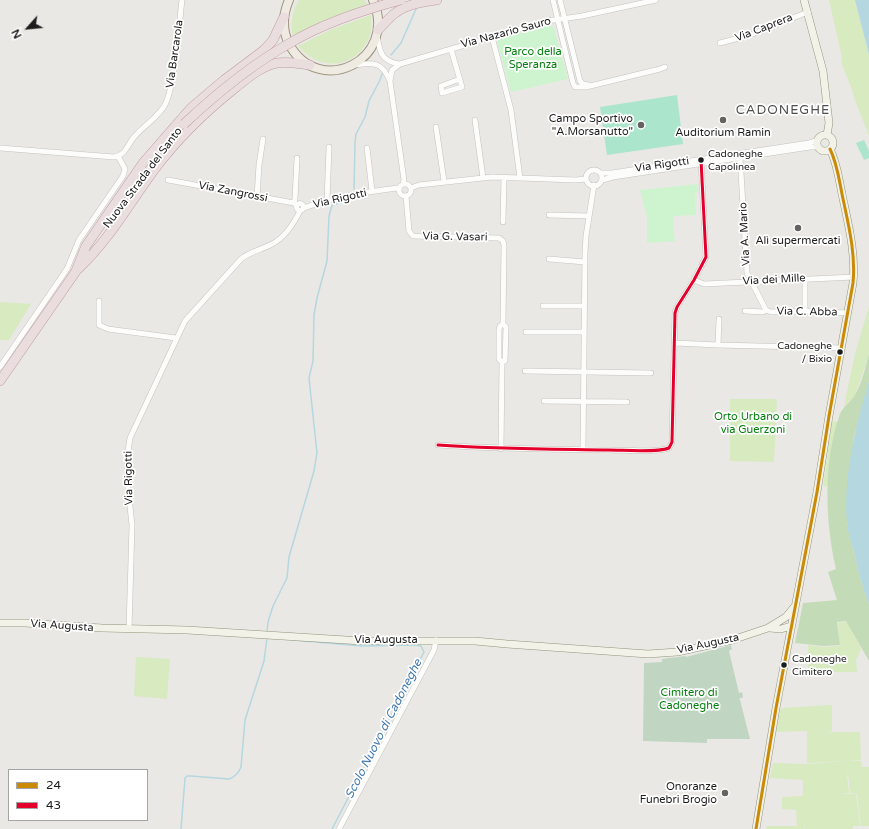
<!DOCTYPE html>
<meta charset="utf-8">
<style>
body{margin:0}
#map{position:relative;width:869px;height:829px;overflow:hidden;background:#eae8e4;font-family:"Varela Round",sans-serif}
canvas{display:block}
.legend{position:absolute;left:8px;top:769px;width:140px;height:52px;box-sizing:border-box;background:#fff;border:1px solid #a4a4a4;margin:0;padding:5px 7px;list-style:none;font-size:12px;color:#1c1c1c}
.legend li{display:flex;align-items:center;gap:8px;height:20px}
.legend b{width:20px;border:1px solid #a4a4a4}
.north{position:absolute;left:8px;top:8px;width:40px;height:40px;-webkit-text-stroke:3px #fff;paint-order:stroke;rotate:243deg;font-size:11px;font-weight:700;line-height:16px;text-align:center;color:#1c1c1c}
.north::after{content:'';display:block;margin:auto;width:14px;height:18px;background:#1c1c1c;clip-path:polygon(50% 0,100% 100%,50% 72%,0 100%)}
</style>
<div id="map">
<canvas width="869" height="829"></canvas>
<ul class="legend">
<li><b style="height:5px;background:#cb8a06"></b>24</li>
<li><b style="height:5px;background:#e4002b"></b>43</li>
</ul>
<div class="north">N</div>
</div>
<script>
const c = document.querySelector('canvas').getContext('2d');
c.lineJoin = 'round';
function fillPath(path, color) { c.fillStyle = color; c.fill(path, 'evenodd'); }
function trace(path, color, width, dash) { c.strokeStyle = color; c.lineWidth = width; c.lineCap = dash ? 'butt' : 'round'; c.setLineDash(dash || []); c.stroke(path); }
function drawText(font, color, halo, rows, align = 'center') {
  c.font = font + ' "Varela Round",sans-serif'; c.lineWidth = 3.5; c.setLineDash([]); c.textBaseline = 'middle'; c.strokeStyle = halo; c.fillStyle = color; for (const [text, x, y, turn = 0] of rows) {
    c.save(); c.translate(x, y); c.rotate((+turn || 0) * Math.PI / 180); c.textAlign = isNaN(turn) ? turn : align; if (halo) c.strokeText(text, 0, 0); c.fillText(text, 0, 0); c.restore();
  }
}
const grass = new Path2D(`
 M299 0H364L368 5 324 21 293 36C290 23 292 12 299 0Z
 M829 0H855L869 55V136L855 100 851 87 842 65 841 53Z
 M371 15C371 24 372 34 367 42 351 70 318 70 298 46L330 30Z
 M0 302 31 304 9 340H0Z
 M869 306V354L855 396 844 406 855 354Z
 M730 399H777L774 462 730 461Z
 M832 421 838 422 832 442 828 486 823 487Z
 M847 621 861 649 856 660 857 672H819L808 670V645L824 647 840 646 838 623Z
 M136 657 170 659 167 699 134 696Z
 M832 705V731L827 732H860L861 760 848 761H861L862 767H869V826H861L857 794 850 793 847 761 807 763V731L776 732 781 708Z
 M847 761 848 775H826H847L849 793 841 794H856L860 826H853V829H805L804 826V829H766L767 826H797L796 810 782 809V797L803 796V780L770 778 773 763 807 764Z`);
const forest = new Path2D(`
 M869 354V381L854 437 847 495V522L850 536 861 581 869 604V661L846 621 837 622 840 645 824 646 795 643 803 603 837 600 828 572 836 569C825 522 823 459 840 414 843 406 851 402 855 395 862 383 865 368 869 354Z`);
const cemetery = new Path2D(`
 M731 645 732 649 729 651 739 693 742 692 743 697 739 699 740 700 750 739H707V743L643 741 644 663 662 662V659L685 656 686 657Z`);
const park = new Path2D(`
 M546 25H550L554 28 568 79 511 92 498 45V40L501 38Z
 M698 184V192L695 193 696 215 674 216 673 225 675 241 647 243V217L640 190Z`);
const pitch = new Path2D(`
 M677 95 683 144 607 155 600 107Z
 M864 140 869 151V158L864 160 856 143Z`);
const water = new Path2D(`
 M855 0H869V55Z
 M869 381V604C862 587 858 570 854 552 851 542 848 532 847 522 843 477 856 424 869 381Z`);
const stream = new Path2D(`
 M391 55 401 43 416 9
 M354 189 355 143 356 134 365 117 369 101 380 80 382 74
 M267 632 268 622 273 606 287 578 289 557 314 471 317 453 309 378 313 361 314 315 317 298 327 261 329 216 332 205 354 199
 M293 640 362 646 415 645 421 646 424 652 332 829
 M181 829 185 778 187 776H191L229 779C235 777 239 772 241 767L245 720 264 661 267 638`);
const street = new Path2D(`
 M553 0 573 83 575 87H586L660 69 665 67
 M560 0 580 81 583 84 588 85
 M377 37C380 53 382 61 399 64
 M492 37 511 110 520 178
 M720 43 750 35 808 12
 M451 49 462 87 442 93 441 86 460 79
 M355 65C374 62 382 62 390 81L404 180 403 184
 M390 81 392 70 400 64 547 21 582 16 656 0
 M475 120 483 178
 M436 127 444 181
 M0 148 114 157C125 156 128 144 134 137 143 127 155 119 163 108 175 92 179 23 182 0
 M367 148 372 191
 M740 156 747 273 766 310
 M586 178a8 8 0 1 1 16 0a8 8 0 1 1-16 0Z
 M601 173H612L809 143 818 140
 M168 180 294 203 297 206
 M602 180 613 177 810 147H819
 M399 190a6 6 0 1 1 12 0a6 6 0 1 1-12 0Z
 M411 188 419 185 492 177 576 180 586 179
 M406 196 409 231 413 236 499 238 503 241 504 245 503 324 500 326 499 330V359L502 362
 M257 197 259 165 263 139
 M327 201 329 147
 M294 203 295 199 297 158
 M296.5 207a3.5 3.5 0 1 1 7 0a3.5 3.5 0 1 1-7 0Z
 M304 208C333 197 365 192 397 188L399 189
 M549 215 589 216
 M503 222 504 177
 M549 259 585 262
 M694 280 704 284 854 277
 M99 301V325L108 329 176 338
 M543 306H584
 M766 310 771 312 805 311 848 313
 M745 311 763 312 766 310
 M805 311V279
 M719 319 718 345 842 348
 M526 332H584
 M675 343 718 345
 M0 367 67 269 79 240 123 176 125 169 118 156
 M525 371 651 373
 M544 401 627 402
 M438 445C495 449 551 449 609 450 623 450 657 453 669 448L672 442 675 313 677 307 694 280 706 257 701 160
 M501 449 502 362 505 361 506 327 503 324
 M583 449 585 252 586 236 594 185
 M129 629 132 525 127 479 128 451 130 438 185 321 241 259C251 251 261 250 272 244 284 238 294 223 300 211
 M339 829 434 650 436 640`);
const secondary = new Path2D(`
 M804 0 823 71 829 123 827 135
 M817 143a8 8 0 1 1 16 0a8 8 0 1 1-16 0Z
 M0 623H25L102 628 187 630 362 641H475L507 644 648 654 677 652 732 640 768 628 786 617 795 606
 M770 628 781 629 791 626
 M756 829 776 708 817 492 829 416 853 283C856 253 848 223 842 194 839 179 837 163 830 149`);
const primary = new Path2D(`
 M289 0C283 14 282 30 289 44 319 99 399 60 373 0`);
const highway = new Path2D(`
 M378 30C383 25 388 19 394 14 406 4 422 2 437 0
 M78 269C109 240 129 204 154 170 177 139 205 112 235 88 248 78 261 66 277 63 288 61 299 64 310 65
 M76 271 86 246 143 163 191 108 224 80 264 50 273 40 284 17
 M0 381 79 267`);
const highwayBridge = new Path2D(`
 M184 124C217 93 251 65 290 43 324 23 363 10 401 0`);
const bus1 = new Path2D(`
 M756 829 776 708 817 492 829 416 853 283C856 253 848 223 842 194 839 179 837 163 830 149`);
const bus2 = new Path2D(`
 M438 445C495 449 551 449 609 450 623 450 657 453 669 448L672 442 675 313 677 307 694 280 706 257 701 160`);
const markers = [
 [723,120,4,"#646362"],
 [641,125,4,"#646362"],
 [701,160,3.5,"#1c1c1c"],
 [798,228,4,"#646362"],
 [840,352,3.5,"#1c1c1c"],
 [784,665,3.5,"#1c1c1c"],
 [725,793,4,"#646362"]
];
const busNames = [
 ["Cadoneghe",708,154],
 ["Capolinea",708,167],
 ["Cadoneghe",832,346,"right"],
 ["/ Bixio",832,359,"right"],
 ["Cadoneghe",792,659],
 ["Cimitero",792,672]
];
const streetNames = [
 ["Via Caprera",764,28,-21],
 ["Via Nazario Sauro",506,33,-15],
 ["Via Barcarola",175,54,-82],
 ["Via Rigotti",662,165,-8],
 ["Nuova Strada del Santo",143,178,-53],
 ["Via Zangrossi",233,192,11],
 ["Via Rigotti",340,199,-13],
 ["Via A. Mario",745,234,-93],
 ["Via G. Vasari",455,237,1],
 ["Via dei Mille",774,280,-3],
 ["Via C. Abba",807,312,1],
 ["Via Rigotti",129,478,-91],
 ["Via Augusta",62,626,4],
 ["Via Augusta",386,640],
 ["Via Augusta",708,644,-12]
];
const parkNames = [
 ["Parco della",533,52],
 ["Speranza",533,65],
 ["Orto Urbano di",753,417],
 ["via Guerzoni",753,430],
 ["Cimitero di",689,693],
 ["Cadoneghe",689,706]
];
const poiNames = [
 ["Campo Sportivo",633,119],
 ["\"A.Morsanutto\"",633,132],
 ["Auditorium Ramin",723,133,"center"],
 ["Alì supermercati",798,241,"center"],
 ["Onoranze",717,787],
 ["Funebri Brogio",717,800]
];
const waterNames = [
 ["Scolo Nuovo di Cadoneghe",384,729,-63]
];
const quarterNames = [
 ["CADONEGHE",783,111]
];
fillPath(grass, '#d7eac0');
fillPath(forest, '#c4dbb7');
fillPath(cemetery, '#c1d6c2');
fillPath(park, '#cef4cf');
fillPath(pitch, '#abe5cc');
fillPath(water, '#b4d7e0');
trace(stream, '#b4d7e0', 1.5);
trace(street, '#c3c2c0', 6);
trace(secondary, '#93947c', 8);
trace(primary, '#a09681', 10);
trace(highway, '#c199a5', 10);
trace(street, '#fcfcfb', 5);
trace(secondary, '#f2f2e8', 7);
trace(primary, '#f0ebe2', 8);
trace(highway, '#e9ddde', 9);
trace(highwayBridge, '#c199a5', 10, []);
trace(highwayBridge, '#e9ddde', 9);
trace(bus1, '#cb8a06', 3);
trace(bus2, '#e4002b', 3);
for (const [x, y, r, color] of markers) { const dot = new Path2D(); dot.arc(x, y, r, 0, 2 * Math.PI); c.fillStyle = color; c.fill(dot); trace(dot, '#fff', 1.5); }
drawText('10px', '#1c1c1c', '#fff', busNames, 'left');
drawText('11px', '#1c1c1c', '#fff', streetNames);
drawText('11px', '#047f0e', '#fff', parkNames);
drawText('11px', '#1c1c1c', '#fff', poiNames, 'right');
drawText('italic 12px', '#437ab0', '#fff', waterNames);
c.letterSpacing = '1px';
drawText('13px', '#4f4f4f', '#fff', quarterNames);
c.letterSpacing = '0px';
</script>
